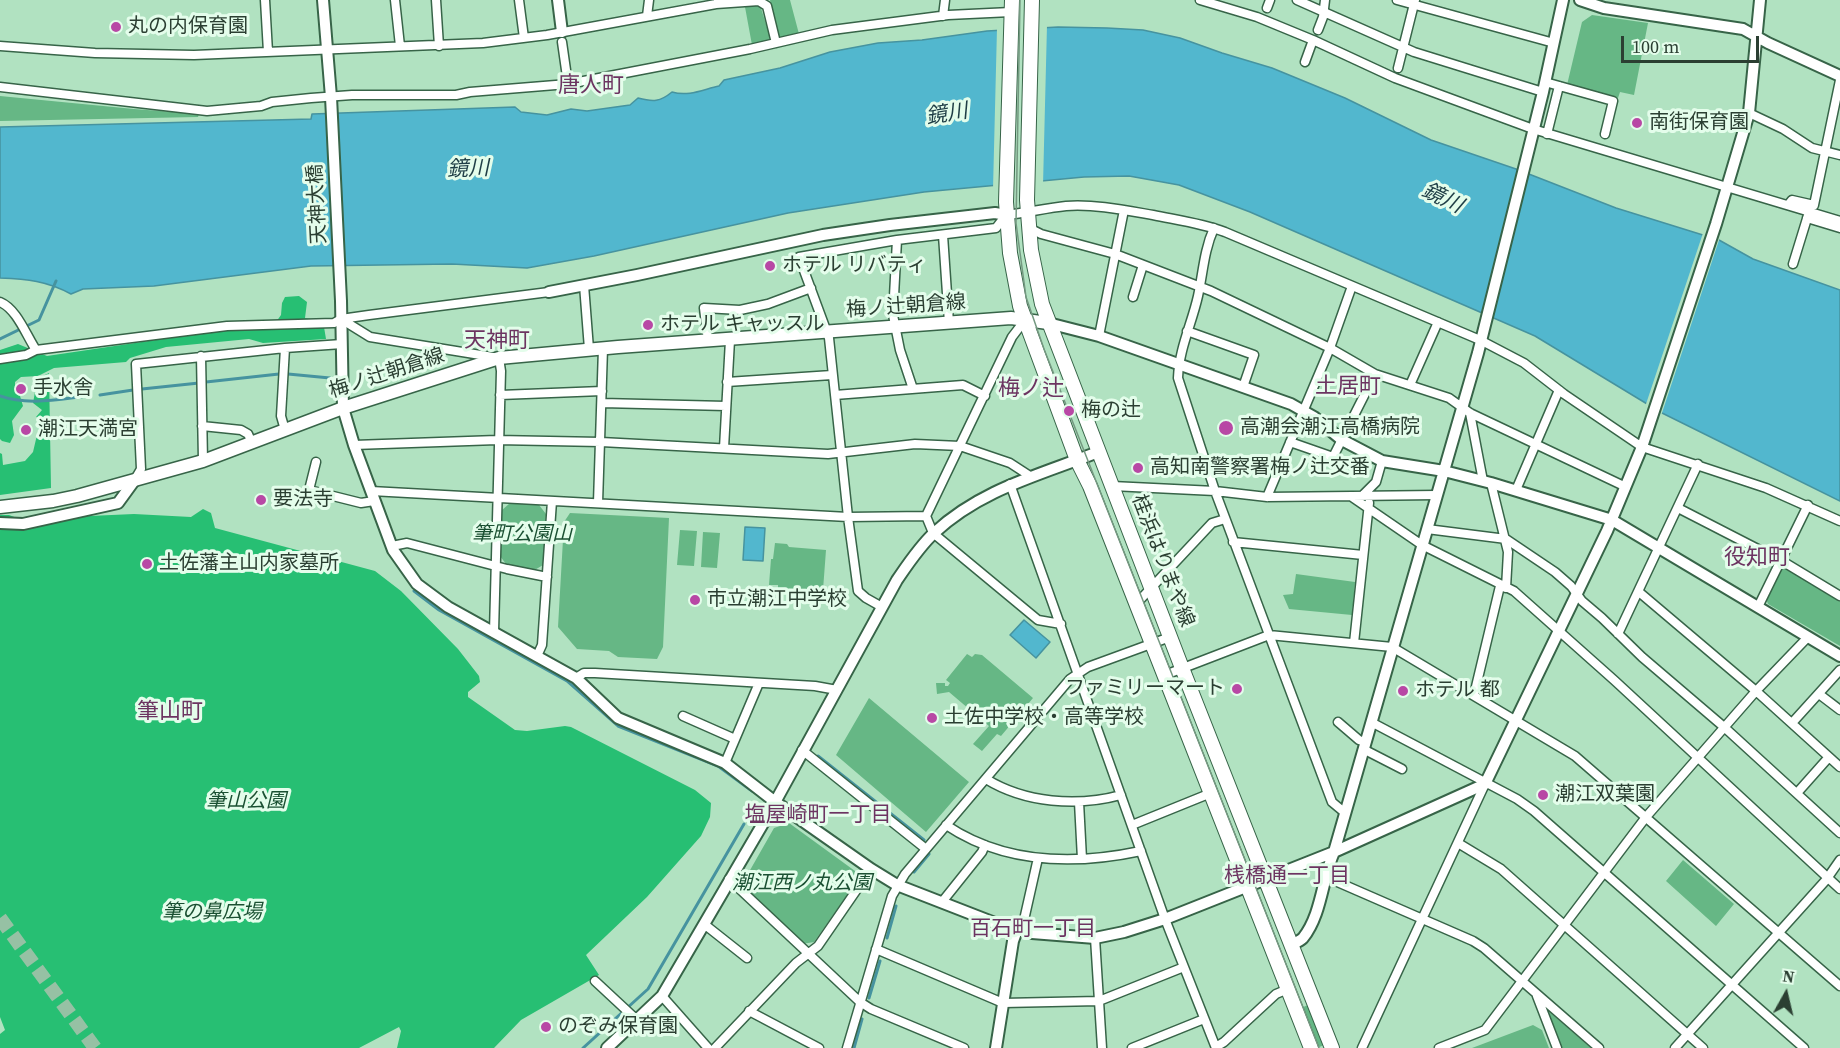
<!DOCTYPE html>
<meta charset="utf-8">
<style>
body{margin:0}
#map{position:relative;width:1840px;height:1048px;overflow:hidden;background:#b1e2c1;font-family:"Source Serif 4",serif}
canvas{display:block}
.north{position:absolute;left:1756px;top:964px;width:60px;height:60px;-webkit-text-stroke:4px #e4fdeb;paint-order:stroke;rotate:8deg;font-size:16px;font-weight:700;line-height:24px;text-align:center;color:#2b3f32}
.north::after{content:'';display:block;margin:auto;width:21px;height:27px;background:#2b3f32;clip-path:polygon(50% 0,100% 100%,50% 72%,0 100%)}
.scale{position:absolute;left:1621px;top:36px;width:138px;height:27px;box-sizing:border-box;border:3px solid #2b3f32;border-top:0;padding-left:8px;font-size:18px;line-height:21px;white-space:nowrap;color:#2b3f32;-webkit-text-stroke:4px #e4fdeb;paint-order:stroke}
</style>
<div id="map">
<canvas width="1840" height="1048"></canvas>
<div class="north">N</div>
<div class="scale">100 m</div>
</div>
<script>
const c = document.querySelector('canvas').getContext('2d');
c.lineJoin = 'round';
function fillPath(path, color) { c.fillStyle = color; c.fill(path, 'evenodd'); }
function trace(path, color, width, dash) { c.strokeStyle = color; c.lineWidth = width; c.lineCap = dash ? 'butt' : 'round'; c.setLineDash(dash || []); c.stroke(path); }
function drawText(font, color, halo, rows, align = 'center') {
  c.font = font + ' "Source Serif 4","Noto Sans JP",serif'; c.lineWidth = 6; c.setLineDash([]); c.textBaseline = 'middle'; c.strokeStyle = halo; c.fillStyle = color; for (const [text, x, y, turn = 0] of rows) {
    c.save(); c.translate(x, y); c.rotate((+turn || 0) * Math.PI / 180); c.textAlign = isNaN(turn) ? turn : align; if (halo) c.strokeText(text, 0, 0); c.fillText(text, 0, 0); c.restore();
  }
}
const green = new Path2D(`
 M770 0H790L799 34 778 39Z
 M760 5 771 40 752 45 745 7Z
 M1592 15 1648 23 1634 95 1620 92 1618 98 1567 85 1582 22Z
 M0 96 134 109 199 114 198 117 0 121Z
 M510 503 539 505 546 514 543 565 533 571 506 564 500 556 501 511Z
 M570 513 669 518 663 647 657 659 618 657 609 651 577 649 558 627 564 522Z
 M680 530 697 531 694 566 677 565Z
 M703 532 720 533 717 568 701 567Z
 M775 543 787 544 789 547 826 550 823 590 778 588V585H769L771 559H773Z
 M1785 568 1840 600V646L1768 604 1766 599 1781 569Z
 M1296 574 1355 582 1352 615 1289 609 1283 595 1293 594Z
 M967 654 972 657 975 654 982 655 1033 698 1001 736 997 734 982 751 973 744 989 726 949 692 937 694 936 683H945V686H948L950 683 946 680Z
 M869 698 969 782 926 832 836 755Z
 M789 823 855 871 857 881 814 942 802 944 746 890 745 879 774 828Z
 M1683 860 1734 904 1716 926 1666 881Z
 M1308 1005 1324 1045 1317 1048 1301 1008Z
 M1547 1010 1591 1048H1561Z
 M1533 1025 1542 1030 1549 1048H1472Z`);
const forest = new Path2D(`
 M299 296 307 302 305 318 323 321 326 339 263 343 249 339 166 347 130 358 126 362 54 368 38 376 21 377 15 382V393L20 396 23 406 12 421 14 435 10 443 2 441 0 439V350L18 344 47 356 216 331 271 329 281 315 282 303 285 297Z
 M49 373 51 488 0 495V453L2 454 3 465 25 461 33 452 41 418 36 417 42 410 33 403 35 392 41 377Z
 M203 509 211 513 215 528 375 571 401 591 458 649 479 676 480 682 468 692V697L515 730 527 731 565 726 571 727 695 790 711 803 710 817 701 836 647 897 586 955 599 975 521 1020 494 1048H397L401 1031 399 1027 359 1048H0V1034L5 1030 0 1017V515H9L17 518 56 513 67 517 134 514 191 517Z`);
const water = new Path2D(`
 M1058 27 1107 28 1143 30 1180 38 1222 53 1272 68 1345 98 1431 140 1516 169 1616 208 1719 240 1753 259 1840 290V501L1662 413 1535 336 1250 212 1179 185 1129 176 1084 177 924 192 788 213 594 256 527 268 452 264 311 266 154 286 83 289 71 294C47 281 27 279 0 278V127L311 119 312 114 515 107 521 112 547 115 571 109 587 111 630 105 638 98C653 102 660 102 672 92 689 97 704 89 719 86L724 80 780 68 830 52 878 43 922 40 987 31Z
 M745 527 765 528 763 561 743 560Z
 M1024 620 1050 642 1036 658 1010 635Z`);
const pier = new Path2D(`
 M1047 25 1043 185 993 189 997 28Z
 M1703 233 1720 237 1661 416 1645 407Z`);
const stream = new Path2D(`
 M0 339 39 320 56 281
 M288 374 330 378 331 394
 M206 382 279 374
 M142 389 199 383
 M100 395 133 390
 M0 396C28 406 60 399 88 396
 M414 591 439 610 567 681 618 726 718 766 752 791
 M818 756 924 840
 M914 872 929 854
 M887 938 896 906
 M869 998 880 961
 M583 1048 648 989 744 824
 M854 1048 862 1019`);
const trunkTunnel = new Path2D(`
 M0 918 95 1048`);
const minor = new Path2D(`
 M265 0 268 52
 M395 0 400 46
 M436 0 439 46
 M519 0 524 38
 M1200 0 1257 17 1313 40 1395 78 1533 129 1840 221
 M1297 0 1414 52 1543 92
 M1397 0 1554 43
 M716 4 759 1 767 6 776 43
 M1267 8 1270 0
 M647 16 649 0
 M943 16 945 0
 M1318 30 1323 17 1325 0
 M562 42 568 84
 M0 46 95 53 194 55 483 43 547 35 716 4 719 0
 M1305 62 1313 40
 M1398 68 1415 0
 M1545 82 1613 101 1605 134
 M0 87 207 111 261 106 272 102 311 98 352 95H456L470 92 568 84 750 49 832 30 948 15 1011 12
 M1749 113 1783 129 1812 148 1840 155
 M1547 134 1559 86
 M1788 205 1792 200 1814 205 1840 80
 M1807 218 1840 228
 M1029 228 1041 234 1115 254 1211 291 1330 348 1375 374 1449 398 1470 413 1626 487
 M1214 228C1204 250 1203 273 1198 296 1192 323 1179 349 1178 378L1215 491 1332 802 1344 812
 M943 235 949 323
 M897 240 893 315 900 350 913 389
 M1793 264 1809 212
 M584 285 589 349
 M1133 297 1143 265
 M0 302C17 309 26 335 36 350L227 326 334 323 341 319 369 315 549 292
 M341 319 370 337 499 358 501 371 494 632
 M1025 320 1012 337 926 516 933 533 1038 620 1061 624
 M1187 331 1254 355 1243 387
 M1099 336 1124 210
 M708 341 704 308 740 310 768 304 811 288
 M285 348 281 416 285 430
 M201 356 203 461
 M0 359 26 355 36 350
 M727 382 832 375
 M1410 385 1438 322
 M500 395 602 391
 M835 395 963 385 985 396
 M602 403 726 406
 M1470 413 1483 481
 M202 426 241 430 248 434 252 443
 M1290 442 1333 457 1375 374
 M354 445 497 440 601 442 828 454 915 444 960 446 1010 463 1030 476
 M724 448 730 340
 M316 462 309 490 361 503 374 501
 M134 481 141 469 136 364 285 348 342 344
 M1491 483 1508 552 1506 588
 M1010 484 1165 919 1216 1048
 M1112 486 1215 491 1267 497 1437 495
 M1516 490 1559 390
 M371 491 848 517 926 516
 M1267 497 1330 348 1352 286
 M1352 497 1422 545 1514 591 1614 680 1840 889
 M1361 497 1376 482 1382 461
 M598 503 603 348
 M1678 508 1787 564 1840 596
 M1427 529 1506 539 1555 572 1571 586 1582 601 1602 618 1642 657 1724 727 1840 833
 M1233 542 1363 555
 M392 546 407 543 507 569 547 577
 M1639 592 1756 691 1840 767
 M1137 603 1212 523 1225 519
 M882 607 866 598 858 591 848 517 829 338 799 257 897 240 996 228 1006 215C1026 213 1046 208 1066 206 1095 204 1124 210 1153 215 1177 220 1201 223 1225 232L1480 340 1524 363 1564 394 1642 447 1766 488 1840 521
 M1758 607 1808 505
 M1618 634 1698 464
 M1354 643 1369 503
 M537 656 542 645 552 501
 M1165 675 1269 635 1392 647 1575 756 1840 986
 M576 678 584 673H595L815 686 837 690
 M1819 694 1840 710
 M1474 695 1500 586
 M683 716 735 739
 M1338 722 1359 740 1365 742
 M1371 722 1517 799 1534 811 1804 1048
 M1792 723 1840 670
 M1363 749 1402 769
 M802 750 926 849
 M725 763 759 683
 M986 779C1025 803 1077 807 1121 795
 M1797 793 1829 757
 M1079 802 1082 859
 M946 825C1004 864 1075 865 1141 851
 M1132 825 1211 793
 M1458 843 1501 869 1703 1048
 M1326 877 1473 941 1484 948 1599 1048
 M729 879 860 1002 871 1009 964 1048
 M942 902 982 852 985 845
 M704 924 747 958
 M1017 930 1024 920 1038 858
 M1095 938 1102 1048
 M876 949 1003 1003 1099 1001 1184 967
 M595 981 638 1021
 M662 996 708 1048
 M1537 996 1557 1048
 M749 1011 819 1048
 M1216 1047 1224 1042 1276 994 1288 989
 M715 1048 796 963 818 946 871 869
 M847 1048 892 896 905 874 1070 679 1088 667 1170 637
 M1132 1048 1204 1019
 M1362 1048 1485 784
 M1439 1048 1485 1030 1646 817 1756 691 1808 637
 M1675 1048 1826 880 1840 860`);
const tertiary = new Path2D(`
 M323 0 331 97 341 301 343 408 354 445 393 550 417 584 448 607 576 678 618 718 725 763 774 801 871 869 897 885 1005 927 1032 933 1095 938 1124 932 1165 919 1334 852 1485 784 1607 531 1642 447 1716 224 1749 113 1760 0
 M558 0 562 32
 M1580 0 1604 8 1743 29 1768 43 1840 76
 M549 292 637 275 823 235 890 225 995 213 1006 215
 M1048 323 1099 336 1291 404 1314 417 1342 440 1382 461 1444 471 1491 483 1612 520 1840 656
 M0 523 23 524 118 503 134 481
 M1291 945C1295 943 1300 941 1303 938 1322 914 1322 879 1334 852L1478 353 1543 92 1563 0
 M607 1048 662 996 768 815 897 580C908 564 919 547 934 533 981 489 1040 475 1098 452
 M996 1048 1013 941 1017 930`);
const secondary = new Path2D(`
 M0 507 53 501 77 496 203 461 343 408 499 358 618 347 1011 318 1048 323`);
const primary = new Path2D(`
 M1012 0 1006 202 1010 253 1020 306 1077 460 1090 486 1311 1048
 M1032 0 1027 200 1031 250 1042 304 1182 668 1332 1048`);
const tram = new Path2D(`
 M1020 0 1016 223 1026 297 1044 349 1319 1048`);
const markers = [
 [116,27,6,"#b848a5"],
 [1637,123,6,"#b848a5"],
 [770,266,6,"#b848a5"],
 [648,325,6,"#b848a5"],
 [21,389,6,"#b848a5"],
 [1069,411,6,"#b848a5"],
 [1226,428,8,"#b848a5"],
 [26,430,6,"#b848a5"],
 [1138,468,6,"#b848a5"],
 [261,500,6,"#b848a5"],
 [147,564,6,"#b848a5"],
 [695,600,6,"#b848a5"],
 [1237,689,6,"#b848a5"],
 [1403,691,6,"#b848a5"],
 [932,718,6,"#b848a5"],
 [1543,795,6,"#b848a5"],
 [546,1027,6,"#b848a5"]
];
const poiNames = [
 ["丸の内保育園",128,27],
 ["南街保育園",1649,123],
 ["ホテル リバティ",782,266],
 ["ホテル キャッスル",660,325],
 ["手水舎",33,389],
 ["梅の辻",1081,411],
 ["高潮会潮江高橋病院",1240,428],
 ["潮江天満宮",38,430],
 ["高知南警察署梅ノ辻交番",1150,468],
 ["要法寺",273,500],
 ["土佐藩主山内家墓所",159,564],
 ["市立潮江中学校",707,600],
 ["ファミリーマート",1225,689,"right"],
 ["ホテル 都",1415,691],
 ["土佐中学校・高等学校",944,718],
 ["潮江双葉園",1555,795],
 ["のぞみ保育園",558,1027]
];
const streetNames = [
 ["天神大橋",318,204,-93],
 ["梅ノ辻朝倉線",906,307,-4],
 ["梅ノ辻朝倉線",387,374,-18],
 ["桂浜はりまや線",1162,561,69]
];
const parkNames = [
 ["筆町公園山",522,535],
 ["筆山公園",246,802],
 ["潮江西ノ丸公園",802,884],
 ["筆の鼻広場",212,913]
];
const waterNames = [
 ["鏡川",947,115,-9],
 ["鏡川",468,170,-2],
 ["鏡川",1442,199,26]
];
const neighbourhoodNames = [
 ["塩屋崎町一丁目",818,816],
 ["桟橋通一丁目",1287,877],
 ["百石町一丁目",1033,930]
];
const quarterNames = [
 ["唐人町",591,86],
 ["天神町",497,341],
 ["土居町",1348,387],
 ["梅ノ辻",1031,389],
 ["役知町",1757,558],
 ["筆山町",170,712]
];
fillPath(green, '#66b785');
fillPath(forest, '#27bf73');
fillPath(water, '#52b7ce');
trace(water, '#46939f', 1.5);
fillPath(pier, '#b1e2c1');
trace(stream, '#46939f', 3);
trace(trunkTunnel, '#96c1a4', 14, [14, 7]);
trace(minor, '#376448', 11);
trace(tertiary, '#376448', 14);
trace(secondary, '#376448', 15);
trace(primary, '#376448', 16);
trace(minor, '#fff', 8);
trace(tertiary, '#fff', 10);
trace(secondary, '#fff', 12);
trace(primary, '#fff', 14);
trace(tram, '#749880', 1.5);
for (const [x, y, r, color] of markers) { const dot = new Path2D(); dot.arc(x, y, r, 0, 2 * Math.PI); c.fillStyle = color; c.fill(dot); trace(dot, '#e4fdeb', 2); }
drawText('20px', '#2b3f32', '#e4fdeb', poiNames, 'left');
drawText('20px', '#2b3f32', '#e4fdeb', streetNames);
drawText('italic 20px', '#1a5032', '#e4fdeb', parkNames);
drawText('italic 21px', '#1f3e46', '#e4fdeb', waterNames);
drawText('21px', '#6c3461', '#e4fdeb', neighbourhoodNames);
drawText('22px', '#6c3461', '#e4fdeb', quarterNames);
</script>
